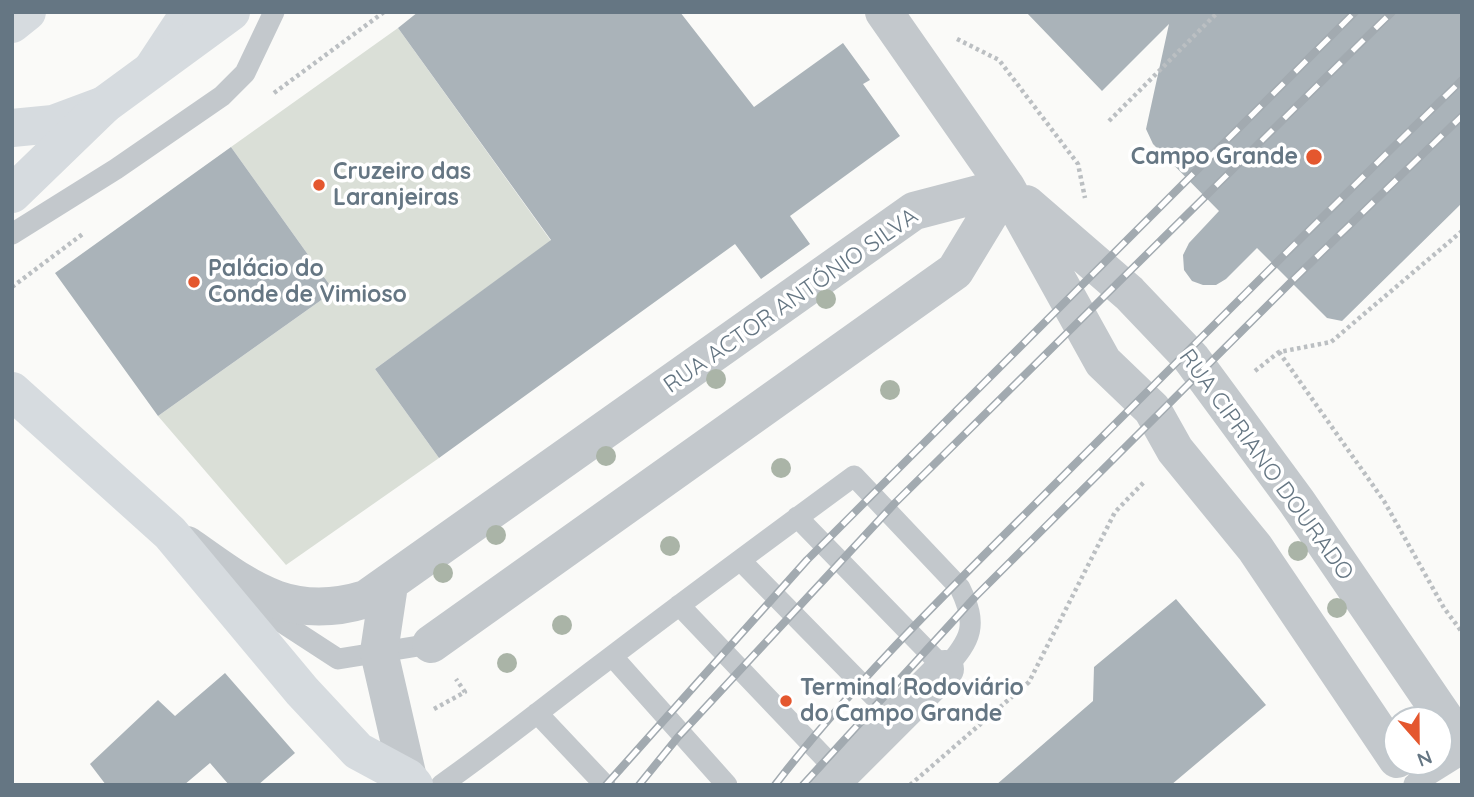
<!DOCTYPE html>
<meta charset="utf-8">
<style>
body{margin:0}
#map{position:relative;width:1474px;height:797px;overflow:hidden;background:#fafaf8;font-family:Quicksand,sans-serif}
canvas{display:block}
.frame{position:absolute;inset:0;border:14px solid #657683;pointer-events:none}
.north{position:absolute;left:1383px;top:706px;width:70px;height:70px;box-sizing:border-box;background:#fff;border:2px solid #c1c8cd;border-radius:50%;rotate:159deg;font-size:19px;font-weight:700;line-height:28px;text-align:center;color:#657683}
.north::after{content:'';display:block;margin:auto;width:24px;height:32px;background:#e4572e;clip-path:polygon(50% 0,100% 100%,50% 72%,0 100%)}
</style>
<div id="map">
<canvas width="1474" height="797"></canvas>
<div class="frame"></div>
<div class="north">N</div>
</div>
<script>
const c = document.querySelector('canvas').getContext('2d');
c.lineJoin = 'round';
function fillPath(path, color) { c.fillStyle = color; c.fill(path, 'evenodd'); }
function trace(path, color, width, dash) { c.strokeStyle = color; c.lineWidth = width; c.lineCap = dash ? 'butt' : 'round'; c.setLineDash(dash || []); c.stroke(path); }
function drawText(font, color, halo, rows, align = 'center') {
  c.font = font + ' Quicksand,sans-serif'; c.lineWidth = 7; c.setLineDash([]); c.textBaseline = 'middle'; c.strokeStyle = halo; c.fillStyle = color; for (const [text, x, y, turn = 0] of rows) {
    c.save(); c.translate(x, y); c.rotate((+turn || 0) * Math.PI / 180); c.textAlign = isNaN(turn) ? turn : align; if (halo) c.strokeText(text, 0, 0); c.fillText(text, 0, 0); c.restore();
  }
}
const green = new Path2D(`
 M398 28 551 241 375 369 439 458 286 565 158 416 334 291 231 147Z`);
const building = new Path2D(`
 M418 12H680L754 107 843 43 870 80 863 84 900 136 790 216 810 244 761 279 735 244 439 458 375 369 551 240 398 28Z
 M1026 12H1462V203L1342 321 1327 318 1257 248 1226 279 1216 285H1203L1192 281 1184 270 1183 255 1189 243 1219 211 1153 144 1146 129 1169 24 1102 91Z
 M231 147 334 291 158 416 55 273Z
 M1176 599 1266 705 1171 785H996L1093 701 1094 667Z
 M225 673 295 753 258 785H229L210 763 184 785H106L90 764 158 700 175 716Z`);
const path = new Path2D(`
 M957 39 999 60 1078 164 1085 198
 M274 93 384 12
 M1109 121 1218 12
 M12 287 84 233
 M1279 352 1384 501 1444 608 1462 632
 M1255 371 1279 352 1331 342 1462 231
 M434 709 465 692 456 679
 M910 785 1029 682 1115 512 1145 481`);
const lane = new Path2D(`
 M12 234 116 169 222 96 245 73 274 12
 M740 560 896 719
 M255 605 338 659 431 644
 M679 605 840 774
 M612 656 727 785
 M537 713 605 785
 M1414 784 1462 754
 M441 785C498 745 552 701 607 660 688 598 771 537 854 476L960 588C978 625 972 639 945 669L797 517`);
const street = new Path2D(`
 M884 12 1006 187 1103 362 1152 409 1175 450 1255 548 1397 759
 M1026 204 1129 293 1191 358 1297 502 1462 744
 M187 545C247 587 288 623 366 599L914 211 1006 187
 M389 585 379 652 408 778
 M431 644 955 271 1006 187
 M829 785 945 669`);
const secondary = new Path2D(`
 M12 391 170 533 302 691 358 751 408 778 414 785`);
const primary = new Path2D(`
 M153 68 190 12
 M12 128 53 124 104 105`);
const highway = new Path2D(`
 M12 24 27 12
 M12 194 104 105 231 12`);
const rail = new Path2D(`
 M606 785 807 560 1355 12
 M639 785 678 737 895 503 1392 12
 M775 785C863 671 970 570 1071 468 1201 338 1330 208 1462 80
 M803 785 976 596 1291 282 1462 116`);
const trees = [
 [826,299],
 [716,379],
 [890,390],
 [606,456],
 [781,468],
 [496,535],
 [670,546],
 [1298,551],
 [443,573],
 [1337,608],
 [562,625],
 [507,663]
];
const markers = [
 [1314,157,9,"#e4572e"],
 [319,185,7,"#e4572e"],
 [194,282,7,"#e4572e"],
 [786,701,7,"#e4572e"]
];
const poiNames = [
 ["Campo Grande",1298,157,"right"],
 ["Cruzeiro das",333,172],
 ["Laranjeiras",333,198],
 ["Palácio do",208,269],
 ["Conde de Vimioso",208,295],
 ["Terminal Rodoviário",800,688],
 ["do Campo Grande",800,714]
];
const streetNames = [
 ["RUA ACTOR ANTÓNIO SILVA",791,301,-35],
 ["RUA CIPRIANO DOURADO",1266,465,54]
];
fillPath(green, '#dadfd7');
fillPath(building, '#aab3b9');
trace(path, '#bbbfc2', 4.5, [3.5, 3.5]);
trace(lane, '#c3c8cc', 21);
trace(street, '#c3c8cc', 38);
trace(secondary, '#d6dbdf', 38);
trace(primary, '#d6dbdf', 38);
trace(highway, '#d6dbdf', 38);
trace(rail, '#a2aab0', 8);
trace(rail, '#fff', 5, [16]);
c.fillStyle = '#aab4a7';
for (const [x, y] of trees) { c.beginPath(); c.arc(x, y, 10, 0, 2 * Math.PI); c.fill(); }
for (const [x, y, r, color] of markers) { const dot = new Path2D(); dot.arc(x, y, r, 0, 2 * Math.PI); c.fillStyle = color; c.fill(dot); trace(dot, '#fff', 2.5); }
drawText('bold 23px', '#657683', '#fff', poiNames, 'left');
drawText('23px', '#657683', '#fff', streetNames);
</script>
